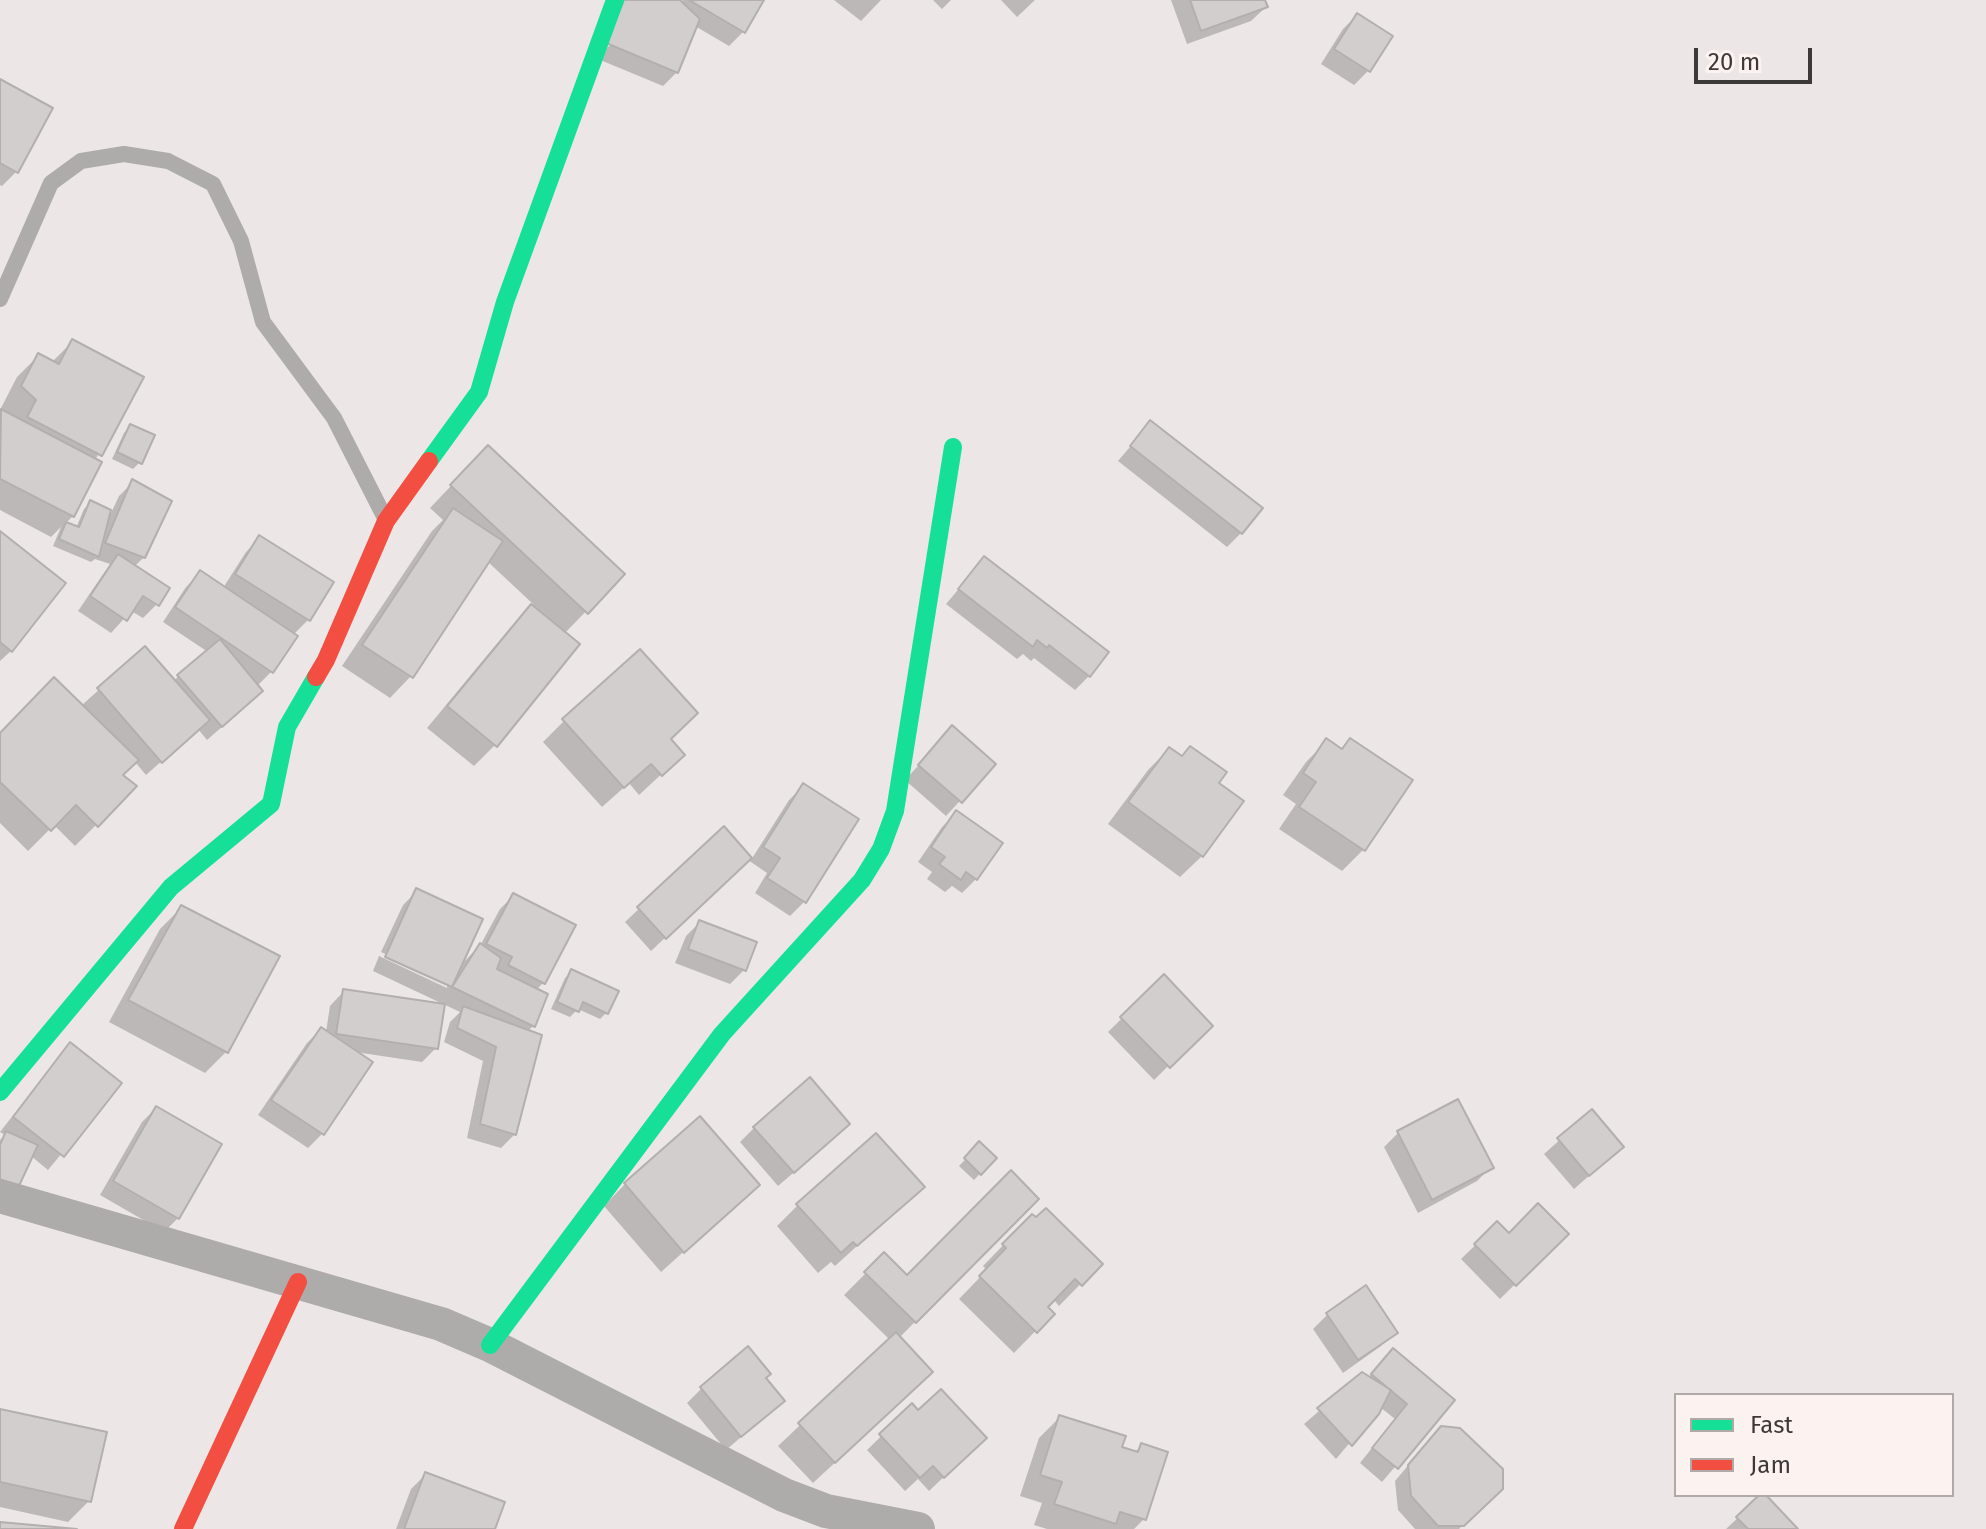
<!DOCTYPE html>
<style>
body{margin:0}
#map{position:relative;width:1986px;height:1529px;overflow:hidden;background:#ece7e6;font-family:"Fira Sans",sans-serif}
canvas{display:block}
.legend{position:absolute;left:1674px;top:1393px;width:280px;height:104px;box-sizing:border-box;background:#fcf3f1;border:2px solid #afa9a7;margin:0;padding:10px 14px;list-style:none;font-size:24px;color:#3c3938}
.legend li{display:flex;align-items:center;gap:16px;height:40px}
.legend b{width:40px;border:2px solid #afa9a7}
.scale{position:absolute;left:1694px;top:48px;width:118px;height:36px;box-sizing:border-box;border:4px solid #3c3938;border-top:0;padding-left:10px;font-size:24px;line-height:28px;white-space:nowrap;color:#3c3938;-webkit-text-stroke:6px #fcf3f1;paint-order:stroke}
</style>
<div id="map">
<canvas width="1986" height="1529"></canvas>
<ul class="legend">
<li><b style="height:10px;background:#16e098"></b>Fast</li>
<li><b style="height:10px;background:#f24e42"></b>Jam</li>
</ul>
<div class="scale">20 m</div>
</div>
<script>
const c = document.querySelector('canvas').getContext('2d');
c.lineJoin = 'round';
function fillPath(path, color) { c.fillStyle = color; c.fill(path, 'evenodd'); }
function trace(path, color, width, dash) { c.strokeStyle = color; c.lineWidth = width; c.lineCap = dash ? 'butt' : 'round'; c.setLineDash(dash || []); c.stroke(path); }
const shadow = new Path2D(`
 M678 0 681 3 683 0H762L743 32 729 46 695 26 677 72 663 86 593 57Z
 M834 0H881L861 21Z
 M933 0H951L942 9Z
 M1001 0H1035L1017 17Z
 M1171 0H1263L1266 7 1251 21 1187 44Z
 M1357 15 1390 37 1368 71 1354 85 1321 64 1343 29Z
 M0 81 16 172 2 186 0 185Z
 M73 341 142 377 95 460 73 516 65 524 76 528 84 509 91 502 111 513 119 496 133 482 144 557 134 567 157 604 143 618 131 611 111 633 78 611 110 564 95 559 91 562 53 546 61 527 51 537 0 510V414L3 410 1 408 17 377 38 356 51 363Z
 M1151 422 1241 533 1227 547 1118 461Z
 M130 426 140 462 133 469 112 459 124 433Z
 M467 469 622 574 564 634 495 745 474 766 427 728 510 628 533 604 487 561 411 676 390 698 342 666 432 531 443 520 430 508Z
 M0 534 11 651 0 661Z
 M260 538 308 620 293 635 272 671 257 686 247 705 207 740 198 729 146 775 135 762 121 776 96 825 75 846 54 825 28 851 0 823V735L81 706 145 648 173 681 208 652 163 622 186 587 200 573 223 588 246 552Z
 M984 559 1089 676 1075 690 1034 658 1031 661 1023 654 1017 659 946 604Z
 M564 721 669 740 682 755 639 795 629 783 602 807 543 742Z
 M953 728 994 764 946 816 905 780Z
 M1351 740 1410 781 1363 850 1342 871 1279 829 1296 804 1283 795 1306 762 1327 741 1340 750Z
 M1169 749 1241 802 1202 856 1180 877 1108 824 1148 770Z
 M803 786 804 902 790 916 755 893 767 873 748 860 651 951 625 922 723 829 751 860 789 800Z
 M956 813 976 879 962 893 952 886 945 892 927 879 932 872 918 862 942 827Z
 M417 891 461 965 481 944 500 909 514 895 543 983 536 990 533 1026 527 1032 515 1134 501 1148 467 1138 483 1061 444 1042 450 1022 460 1012 373 971 379 956 447 988V983L381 952 403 905Z
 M181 908 226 1052 205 1073 109 1022 160 929Z
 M700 922 744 970 730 984 675 963 686 936Z
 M571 972 607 1012 600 1019 578 1009 570 1017 551 1009 565 978Z
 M1164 977 1210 1025 1154 1080 1108 1032Z
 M344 991 436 1048 422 1062 355 1052 370 1063 322 1134 308 1148 258 1115 307 1043 321 1029 326 1032 330 1006Z
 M71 1045 119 1084 48 1170 31 1156 0 1188V1140L5 1135 0 1132 57 1059Z
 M1458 1102 1491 1167 1477 1181 1418 1213 1384 1147 1398 1133Z
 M156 1108 178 1218 164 1232 100 1195 142 1122Z
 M1592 1111 1607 1160 1574 1189 1544 1154Z
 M754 1128 834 1138 778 1186 740 1142Z
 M980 1144 995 1158 974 1180 959 1166Z
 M625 1184 758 1185 661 1272 604 1206Z
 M922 1187 835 1266 831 1262 818 1273 777 1226 798 1205Z
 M1037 1199 899 1338 910 1393 813 1483 778 1446 890 1340 844 1295 884 1255 907 1277Z
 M1497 1224 1509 1236 1566 1234 1500 1299 1461 1259Z
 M1011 1237 1100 1264 1059 1306 1053 1299 1045 1307 1052 1314 1014 1353 959 1299 987 1270 983 1266Z
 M1366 1288 1395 1332 1381 1346 1343 1373 1313 1329 1327 1315Z
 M1379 1365 1452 1400 1382 1482 1360 1463 1395 1419 1380 1407 1336 1459 1304 1424 1362 1374 1368 1378Z
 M701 1389 768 1414 726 1450 687 1403Z
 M912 1406 970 1452 929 1491 918 1479 905 1491 867 1450Z
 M0 1411 89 1501 68 1522 0 1507Z
 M1060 1417 1119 1448 1134 1453 1142 1445 1144 1519 1134 1529H1047L1034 1525 1042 1503 1020 1496 1039 1438Z
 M1427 1443 1501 1488 1459 1529H1415L1398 1510 1395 1481Z
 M425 1475 493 1529H396L411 1489Z
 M1763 1495 1795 1529H1726L1762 1495Z`);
const building = new Path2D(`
 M624 0H680L700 19 678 73 606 43Z
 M689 0H764L745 33Z
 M1190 0H1265L1268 7 1201 31Z
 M1357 13 1393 36 1370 72 1334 49Z
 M0 79 53 108 18 173 0 163Z
 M72 339 144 377 102 456 27 417 36 400 21 386 38 353 59 364Z
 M1 409 102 462 74 517 0 479Z
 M1150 420 1263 508 1242 534 1130 446Z
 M130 424 155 435 142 464 117 452Z
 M488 445 625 574 588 614 450 485Z
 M132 479 172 501 145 558 105 543Z
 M90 500 111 510 99 557 59 539 66 522 79 527Z
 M453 508 503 541 413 678 362 645Z
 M0 531 66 583 12 652 0 642Z
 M259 535 334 582 310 621 235 574Z
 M118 554 170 588 159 606 143 596 127 621 90 596Z
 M984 556 1109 652 1090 677 1049 645 1047 648 1037 640 1033 647 958 589Z
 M200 570 298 636 273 673 175 607Z
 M531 604 580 644 497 747 447 706Z
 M220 639 263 691 222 727 177 675Z
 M145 646 210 720 162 763 97 688Z
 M640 649 698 713 671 739 685 755 662 776 651 764 624 788 562 719Z
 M54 677 139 760 123 775 137 786 98 827 76 805 51 831 0 782V733Z
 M952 725 996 764 962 803 918 765Z
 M1326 738 1342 749 1350 738 1413 780 1365 851 1299 807 1316 782 1303 773Z
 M1190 746 1227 772 1219 783 1244 801 1203 857 1128 802 1169 747 1182 756Z
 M803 783 859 819 806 903 767 878 780 858 763 847Z
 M956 810 1003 843 977 880 966 872 961 880 939 864 945 857 931 847Z
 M724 826 752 858 666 939 637 907Z
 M416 888 483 919 452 987 385 957Z
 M513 893 576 925 545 984 508 965 512 957 486 944Z
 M181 905 280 956 228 1053 128 1000Z
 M699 920 757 942 746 971 688 949Z
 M480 943 501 958 497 969 548 994 535 1027 452 987Z
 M571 969 619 991 608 1014 583 1002 579 1012 557 1002Z
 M1164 974 1213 1026 1170 1068 1120 1017Z
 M343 989 445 1004 438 1049 336 1034Z
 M463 1006 542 1035 516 1135 480 1124 496 1047 457 1028Z
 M321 1027 373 1062 324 1135 271 1100Z
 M70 1042 122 1083 64 1157 13 1117Z
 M810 1077 850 1124 794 1173 753 1127Z
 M1458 1099 1494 1168 1432 1200 1397 1131Z
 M156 1106 222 1144 179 1219 113 1181Z
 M1592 1109 1624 1147 1589 1176 1557 1138Z
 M700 1116 760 1185 684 1253 624 1183Z
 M6 1131 38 1145 18 1188 0 1179V1145Z
 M876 1133 925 1187 857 1246 853 1242 841 1253 796 1204Z
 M979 1141 997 1158 981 1175 964 1158Z
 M1011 1170 1039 1199 916 1323 864 1272 884 1252 907 1275Z
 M1538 1203 1569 1234 1516 1286 1474 1244 1497 1221 1509 1233Z
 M1046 1208 1103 1264 1082 1286 1075 1279 1048 1307 1055 1314 1037 1333 979 1276 1006 1248 1002 1244 1032 1214 1036 1217Z
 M1366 1285 1398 1333 1358 1360 1326 1313Z
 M896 1332 933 1372 835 1463 798 1423Z
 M748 1346 771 1374 766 1378 785 1401 741 1437 700 1387Z
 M1393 1348 1455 1400 1398 1469 1372 1448 1407 1404 1371 1374Z
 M1362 1372 1391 1390 1379 1414 1352 1446 1317 1408Z
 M941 1389 987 1438 944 1478 933 1466 920 1478 879 1434 912 1403 918 1410Z
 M0 1409 107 1432 91 1502 0 1482Z
 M1059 1415 1126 1436 1122 1447 1138 1452 1141 1443 1168 1452 1146 1520 1120 1512 1116 1524 1054 1504 1062 1482 1040 1475Z
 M1441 1426 1460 1428 1503 1469V1489L1464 1526H1438L1411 1496 1408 1465Z
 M425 1472 505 1502 495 1529H404Z
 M1759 1495H1766L1798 1529H1748L1736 1517Z
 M0 1522 77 1529H0Z`);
const lane = new Path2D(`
 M0 299 51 183 81 161 124 154 168 161 213 184 241 241 263 322 334 418 384 516`);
const street = new Path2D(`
 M0 1196 441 1324 490 1345 784 1495 826 1511 918 1529`);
const fast = new Path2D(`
 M429 461 479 392 505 302 615 0
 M0 1092 171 887 271 804 287 727 316 677
 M490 1345 722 1034 862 880 881 849 895 811 953 447`);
const jam = new Path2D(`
 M316 677 326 660 386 521 429 461
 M183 1529 298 1282`);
fillPath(shadow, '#0003');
fillPath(building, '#d2cece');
trace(building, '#b3afaf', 2);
trace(lane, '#aeacab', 16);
trace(street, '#aeacab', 34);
trace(fast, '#16e098', 18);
trace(jam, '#f24e42', 18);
</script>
